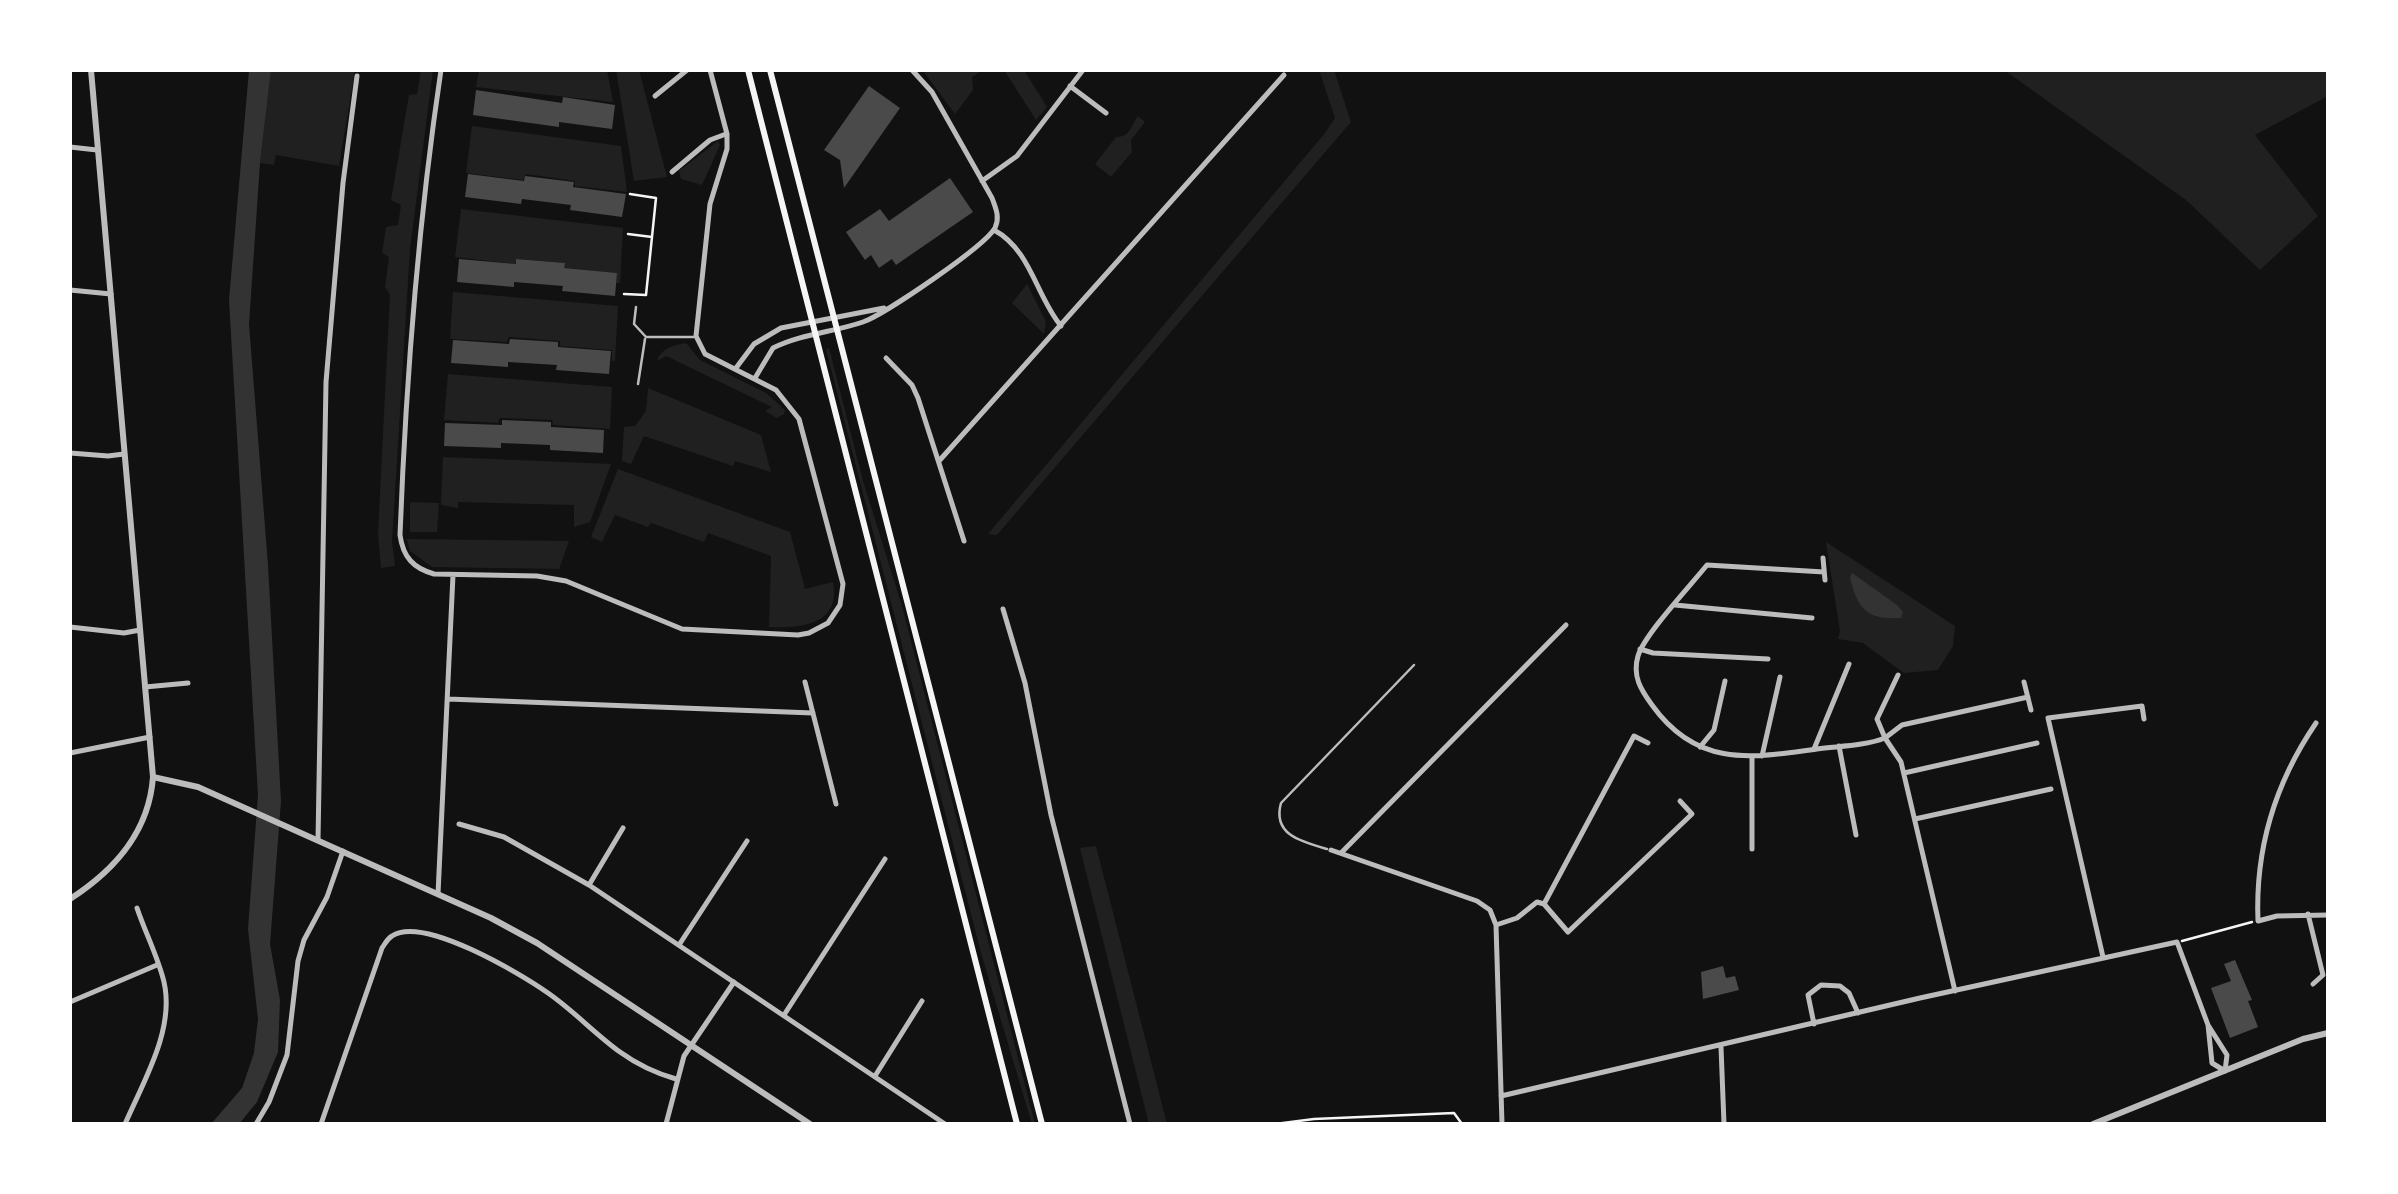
<!DOCTYPE html>
<style>
body{margin:0}
#map{position:relative;width:2398px;height:1194px;overflow:hidden;background:#111;font-family:"IBM Plex Sans",sans-serif}
canvas{display:block}
.frame{position:absolute;inset:0;border:72px solid #fff;pointer-events:none}
</style>
<div id="map">
<canvas width="2398" height="1194"></canvas>
<div class="frame"></div>
</div>
<script>
const c = document.querySelector('canvas').getContext('2d');
c.lineJoin = 'round';
function fillPath(path, color) { c.fillStyle = color; c.fill(path, 'evenodd'); }
function trace(path, color, width, dash) { c.strokeStyle = color; c.lineWidth = width; c.lineCap = dash ? 'butt' : 'round'; c.setLineDash(dash || []); c.stroke(path); }
const green = new Path2D(`
 M271 70H355L339 166 276 155 274 165 260 163Z
 M421 70H433L410 249 392 541 395 566 381 568 378 533 390 295 385 287 389 257 382 253 386 227 398 225 401 205 391 200 409 95 417 94Z
 M479 70H607L613 102 476 87Z
 M616 70H639L667 177 634 181Z
 M983 70 972 77 973 90 955 114 923 71Z
 M1004 70H1024L1047 107 1036 120Z
 M1319 70H1334L1351 122 997 535 988 534 1325 133 1335 118Z
 M2004 70H2328V96L2255 135 2318 216 2260 270 2186 200Z
 M1138 116 1145 122 1131 140 1132 152 1111 177 1095 164 1116 137C1131 137 1131 125 1138 116Z
 M472 126 621 146 627 192 575 186V181L526 174 523 180 466 173Z
 M718 141 720 145 702 185 681 179 679 171Z
 M461 209 623 228 620 283H616L617 273 564 268V263L517 259 516 264 455 257Z
 M1027 284 1046 322 1044 334 1012 303Z
 M453 292 618 306 615 361H612V350L560 346V341L509 337 507 342 450 339Z
 M686 343 700 360 766 393 785 410 784 414 777 418 765 411 772 407 666 356 657 361C662 347 673 346 686 343Z
 M829 348 863 481 902 606 1035 1124H1032L981 953 826 349Z
 M448 374 612 387 610 429 553 425 552 420 500 418 498 423 444 420Z
 M648 388 761 435 771 472 735 461 733 466 644 436 631 464 622 461 624 427 635 426 646 411Z
 M443 457 611 464 590 522 574 527V505L458 502V508L441 505Z
 M618 469 790 532 805 589 833 582C841 626 800 628 769 627L771 556 708 533 704 542 651 523 648 527 615 515 602 542 591 537Z
 M410 502 439 503 437 532H410Z
 M407 539 569 541 559 569 432 567 410 551Z
 M1826 542 1955 626 1953 646 1938 670 1904 673 1863 643 1838 639 1840 631Z
 M1096 846 1167 1124H1149L1080 848Z`);
const water = new Path2D(`
 M249 70H271L260 163 249 324 268 565 281 801 270 944 280 1000 278 1052 257 1102 239 1124H211L242 1088 254 1053 258 1019 248 929 258 795 229 300Z
 M1852 573 1897 605 1903 612 1901 618C1866 620 1858 609 1850 578Z`);
const building = new Path2D(`
 M869 86 900 108 844 188 840 160 824 150Z
 M476 90 562 103 563 97 615 105 612 129 559 122V127L473 115Z
 M468 174 524 181 525 176 574 182 573 187 626 194 622 217 570 210 571 205 522 199 521 204 465 197Z
 M950 178 973 212 896 265 892 259 879 268 871 255 865 260 846 232 880 209 889 221Z
 M459 259 516 264V259L565 263 564 268 617 273 615 296 562 291 563 286 514 282V287L457 282Z
 M510 339 558 342V347L611 351 609 374 556 370 557 365 508 362V367L451 363 453 340 509 344Z
 M502 420 551 422V427L604 430 603 453 550 450V445L501 443V448L444 446 445 423 502 425Z
 M2235 960 2252 1000 2248 1001 2258 1027 2230 1038 2211 988 2231 981 2224 964Z
 M1723 966 1726 978 1735 976 1739 990 1703 999 1701 972Z`);
const path = new Path2D(`
 M628 234 652 237
 M624 294 646 295 656 198 630 194
 M2182 941 2252 922
 M1275 1124 1314 1119 1454 1113 1462 1124`);
const service = new Path2D(`
 M636 307 634 324 646 337H694
 M638 384 645 339
 M1327 849C1302 842 1272 835 1281 803L1414 665`);
const minor = new Path2D(`
 M441 70C418 224 406 379 400 535 403 557 413 568 434 574L537 576 566 581 682 629 798 635 809 633 828 623 840 605 843 584 799 419 776 390 705 354 696 336 710 204 727 149V134L710 70
 M1070 86 1106 113
 M655 96 687 70
 M70 147 97 150
 M672 172 710 140 726 134
 M982 181 1017 156 1083 70
 M994 230C1031 250 1036 296 1061 326
 M70 290 111 294
 M886 358 912 385 918 398 964 541
 M736 368 754 344 781 328 884 308
 M755 378 773 348C801 334 834 332 863 322 885 314 984 247 995 228 1000 217 996 209 992 198L932 92 912 70
 M70 453 108 456 124 454
 M939 461 1284 75
 M1823 558 1825 580
 M1824 572 1707 565C1691 585 1644 635 1638 656 1632 676 1641 690 1652 705 1697 768 1751 758 1817 749 1840 746 1864 746 1885 738L1901 762 1955 991
 M1675 605 1812 618
 M1003 609 1025 683 1051 815 1130 1124
 M70 627 124 633 140 630
 M1640 649 1653 653 1768 659
 M1898 675 1877 719 1885 738 1902 725 2028 697
 M805 682 836 804
 M2024 682 2031 710
 M145 687 188 683
 M448 699 813 713
 M2316 723C2275 783 2255 848 2258 921L2277 916 2328 915
 M1648 743 1634 736 1544 904 1568 932 1692 814 1680 801
 M1839 746 1856 835
 M1700 747 1714 730 1725 681
 M1814 749 1849 664
 M70 753 150 737
 M1762 756 1780 677
 M1752 757V849
 M1904 773 2037 743
 M1915 819 2051 789
 M459 824 504 837 589 885 945 1124
 M318 840 326 382 343 183 357 76
 M1331 850 1477 901 1490 910 1496 925 1502 1124
 M1341 853 1566 625
 M589 885 623 828
 M438 894 453 575
 M2308 914 2323 975 2313 984
 M1496 925 1517 918 1537 902 1544 904
 M679 945 747 841
 M2103 957 2048 718 2142 706 2144 719
 M70 1002 157 965
 M784 1015 885 859
 M1814 1024 1808 995 1821 985 1840 986 1849 993 1858 1013
 M1721 1047 1724 1124
 M875 1076 922 1001
 M1501 1096 1920 998 2177 942 2208 1025 2227 1055 2225 1071 2212 1063 2208 1025
 M125 1124C143 1082 175 1030 164 982 158 957 145 932 137 908
 M256 1124 269 1102 287 1055 298 961 304 940 327 897 343 851
 M321 1124 382 948C385 944 387 939 392 936 423 915 521 974 548 993 574 1011 595 1034 620 1052 638 1065 655 1073 676 1079
 M666 1124 684 1056 734 982`);
const tertiary = new Path2D(`
 M153 777 198 787 491 918 537 943 810 1124
 M70 899C115 870 149 832 153 777L91 70
 M2093 1124 2303 1039 2328 1033`);
const secondary = new Path2D(`
 M748 70 1017 1124
 M770 70 1042 1124`);
fillPath(green, '#202020');
fillPath(water, '#333');
fillPath(building, '#4a4a4a');
trace(path, '#f5f5f5', 2.5);
trace(service, '#bcbcbc', 2.5);
trace(minor, '#bcbcbc', 5);
trace(tertiary, '#bcbcbc', 6);
trace(secondary, '#f5f5f5', 6);
</script>
